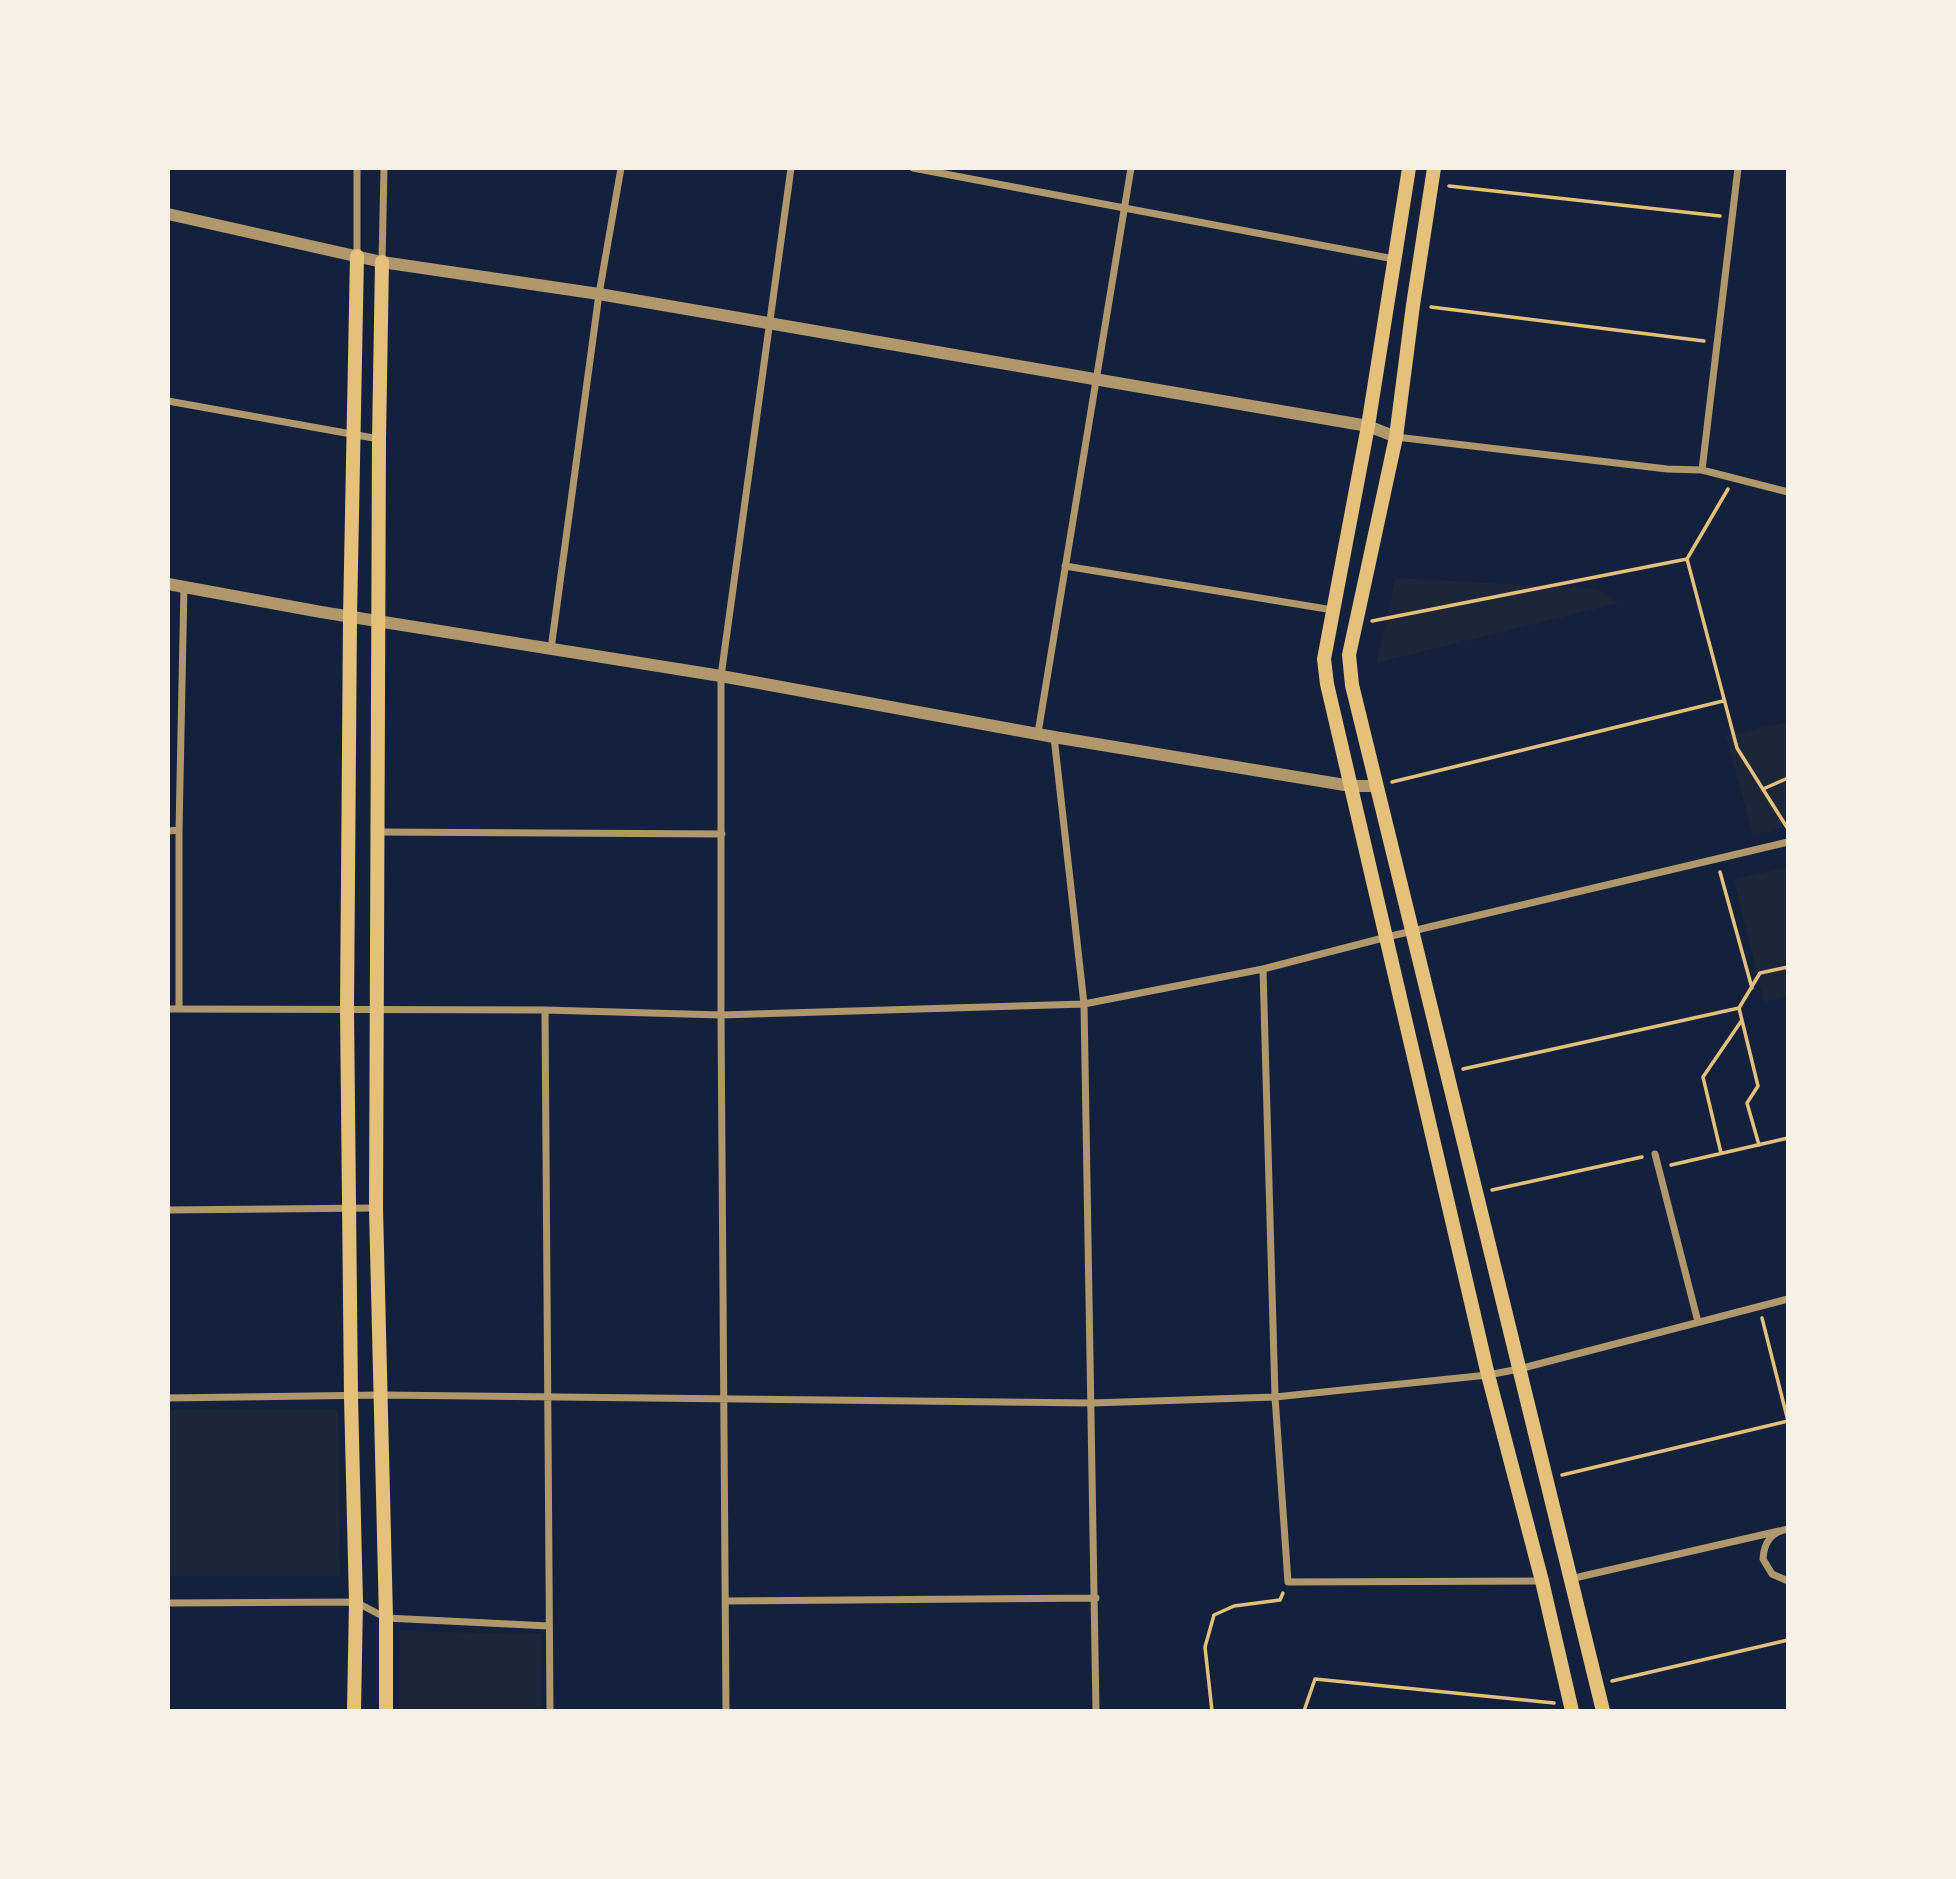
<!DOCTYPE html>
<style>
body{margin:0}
#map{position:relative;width:1956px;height:1879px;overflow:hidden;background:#14213d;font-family:Inter,sans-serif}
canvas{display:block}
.frame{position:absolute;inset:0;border:170px solid #f6f1e7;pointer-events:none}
</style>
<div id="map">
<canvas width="1956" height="1879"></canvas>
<div class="frame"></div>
</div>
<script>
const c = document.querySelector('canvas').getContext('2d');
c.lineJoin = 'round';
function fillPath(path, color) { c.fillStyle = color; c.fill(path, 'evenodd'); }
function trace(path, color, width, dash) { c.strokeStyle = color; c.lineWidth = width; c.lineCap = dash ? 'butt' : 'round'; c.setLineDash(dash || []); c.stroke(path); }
const green = new Path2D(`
 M1396 578 1597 589 1619 603 1376 663Z
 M1788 722V826L1753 835 1726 736Z
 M1788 867V996L1764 1002 1734 879Z
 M168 1410H338L340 1576H168Z
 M399 1631 542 1634 541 1711H400Z`);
const path = new Path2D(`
 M1449 186 1720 216
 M1431 307 1704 341
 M1687 559 1737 748 1788 829
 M1372 621 1687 559 1728 489
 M1392 782 1723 701
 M1763 789 1788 778
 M1720 872 1752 988
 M1739 1008 1758 1086 1747 1103 1759 1145
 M1463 1069 1739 1008 1760 973 1788 967
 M1721 1153 1703 1077 1742 1020
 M1671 1165 1788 1138
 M1492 1190 1642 1157
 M1762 1318 1788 1421
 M1562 1475 1788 1421
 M1612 1681 1788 1640
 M1212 1711 1205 1647 1214 1615 1234 1606 1280 1600 1283 1593
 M1304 1711 1315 1679 1554 1703`);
const minor = new Path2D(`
 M357 168V256
 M913 168 1394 259
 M382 262 384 168
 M168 401 379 439
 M1396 437 1667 469 1702 470 1788 492
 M1702 470 1738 168
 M1065 566 1333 610
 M551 649 599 294 621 168
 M1038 733 1131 168
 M1054 737 1084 1004 1096 1711
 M168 831 179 830
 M378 832 722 834
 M1263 969 1275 1397 1288 1582 1542 1581
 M168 1009 545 1010 721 1015 1084 1004 1263 969 1387 937 1788 842
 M179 1009V830L184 586
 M545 1010 550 1711
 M1655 1154 1698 1322
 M168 1210 376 1208
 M168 1398 381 1395 1092 1403 1275 1397 1488 1375 1519 1369 1788 1299
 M1788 1529C1771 1532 1764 1542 1763 1559L1772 1574 1788 1581
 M1570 1579 1779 1531
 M726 1601 1096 1598
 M168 1603 356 1602 386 1618 549 1626
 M726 1711 721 1015V676L791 168`);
const tertiary = new Path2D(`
 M168 214 382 262 599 294 1368 426 1396 437
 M168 584 321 612 721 676 1054 737 1351 786H1376`);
const secondary = new Path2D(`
 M1409 168 1368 426 1324 659 1327 684 1488 1375 1542 1581 1572 1711
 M1434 168 1413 305 1396 437 1349 655 1352 685 1603 1711
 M382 262 379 439 376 1208 386 1618V1711
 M354 1711 356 1602 351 1397 347 1008 350 617 357 256`);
fillPath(green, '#1d2539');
trace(path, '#e5c07b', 3.5);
trace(minor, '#b1986c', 7);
trace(tertiary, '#b1986c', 12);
trace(secondary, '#e5c07b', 14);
</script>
